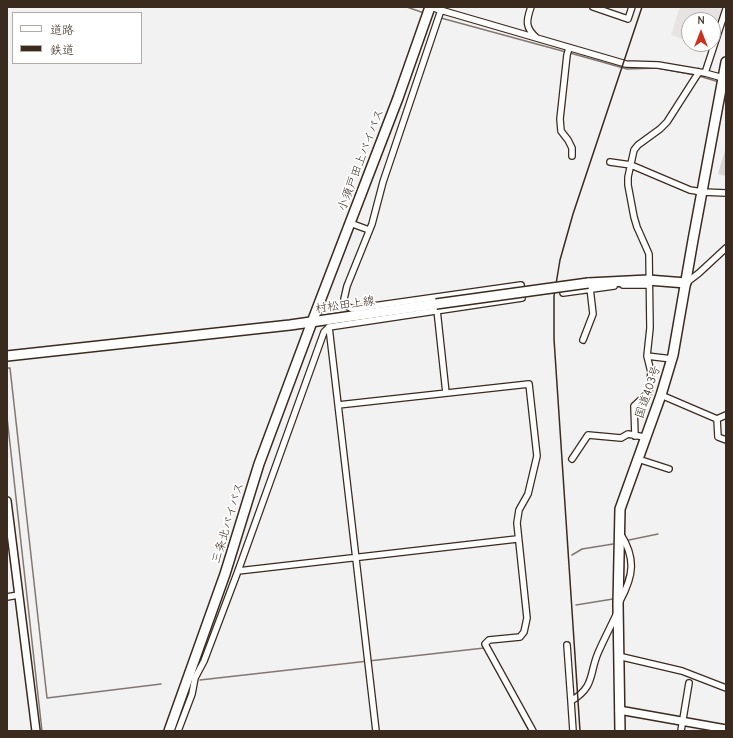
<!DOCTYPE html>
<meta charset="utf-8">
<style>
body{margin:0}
#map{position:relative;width:733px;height:738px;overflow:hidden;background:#f3f2f2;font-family:"Comic Neue","Klee One",sans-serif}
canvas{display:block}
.frame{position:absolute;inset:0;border:8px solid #3b2a1e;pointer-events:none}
.legend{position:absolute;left:12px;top:12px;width:130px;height:52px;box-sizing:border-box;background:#fff;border:1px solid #b1aaa5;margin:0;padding:5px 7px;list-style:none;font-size:12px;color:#3b2a1e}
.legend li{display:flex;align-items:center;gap:8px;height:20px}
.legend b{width:20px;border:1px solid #b1aaa5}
.north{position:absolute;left:681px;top:12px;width:40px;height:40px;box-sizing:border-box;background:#fff;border:1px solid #b1aaa5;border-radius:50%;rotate:0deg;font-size:11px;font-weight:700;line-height:16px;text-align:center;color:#3b2a1e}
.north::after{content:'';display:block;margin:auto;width:14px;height:18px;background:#c8321e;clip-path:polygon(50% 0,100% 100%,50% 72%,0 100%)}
</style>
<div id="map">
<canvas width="733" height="738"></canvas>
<div class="frame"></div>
<ul class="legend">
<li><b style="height:5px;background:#fff"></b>道路</li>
<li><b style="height:5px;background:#3b2a1e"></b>鉄道</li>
</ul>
<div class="north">N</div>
</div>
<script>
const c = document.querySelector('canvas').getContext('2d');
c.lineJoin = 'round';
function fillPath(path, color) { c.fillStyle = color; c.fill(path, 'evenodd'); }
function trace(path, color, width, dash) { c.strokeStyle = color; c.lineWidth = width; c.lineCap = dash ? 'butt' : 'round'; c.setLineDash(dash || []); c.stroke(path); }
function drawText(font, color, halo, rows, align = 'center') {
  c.font = font + ' "Comic Neue","Klee One",sans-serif'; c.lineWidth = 3.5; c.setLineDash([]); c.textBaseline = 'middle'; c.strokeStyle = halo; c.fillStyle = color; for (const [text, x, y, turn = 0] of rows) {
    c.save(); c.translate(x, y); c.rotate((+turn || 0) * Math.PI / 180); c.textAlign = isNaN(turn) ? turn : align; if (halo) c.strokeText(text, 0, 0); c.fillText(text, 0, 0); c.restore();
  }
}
const built = new Path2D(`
 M680 7H716L726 10 713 49 698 44H713V20H689V41L671 35Z`);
const green = new Path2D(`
 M726 147V176L718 174Z`);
const stream = new Path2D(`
 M407 7 424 13
 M441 18 566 52
 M570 53 627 69 657 68 695 75
 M699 76 719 82
 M7 368H10L47 698 161 684
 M7 417 42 731
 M629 540 658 534
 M572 555 582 549 613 544
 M623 587 627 575
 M576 605 613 599
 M200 680 484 648 529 731`);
const minor = new Path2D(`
 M430 7 626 64 658 65 705 73 723 78
 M531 7C526 21 525 28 537 38
 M593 7 628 19 632 7
 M569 48 567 55 560 119 561 131 568 140 572 148V156
 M705 73 726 9
 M610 162 631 165 690 190 702 192 726 193
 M350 223 369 230
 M686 283 699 273 726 248
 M623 285H648
 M563 293 614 286
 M437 310 446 393
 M329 327 376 731
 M583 340 593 314 590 288
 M647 356 672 359
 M661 395 717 419 726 415
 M338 405 529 384 537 456 528 494 519 510 517 523 527 618 524 632 520 637 489 640 485 644 533 731
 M717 419 718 437 726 440
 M635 436 634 406 649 392 651 372 647 356 650 328 649 254 637 227 634 217 628 185V177L634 150 638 145 660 129 667 122 699 72
 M572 459 588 435 621 438 628 434 644 437
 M638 459 669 469
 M238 571 517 539
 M7 597 18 595
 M620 601C634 575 636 558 620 533
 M567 645 571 701
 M618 656 682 671 726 688
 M178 731 192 694 195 678 204 661 238 571 324 332 329 327 522 298 521 285 352 309 347 306 344 299 347 286 372 224 383 182 441 10
 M573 731 571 701C595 687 589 674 598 653 604 639 611 626 617 613
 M681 731 689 683`);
const tertiary = new Path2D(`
 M7 501 36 731
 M619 710 726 729`);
const primary = new Path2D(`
 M588 283 648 280 686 283
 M7 356 290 325 436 304`);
const trunk = new Path2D(`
 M169 731 225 574 259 464 312 322 398 98 430 7
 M620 731 618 604 620 509 661 395 673 355 693 240 726 62`);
const rail = new Path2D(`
 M580 731 554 339V296L560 260 573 214 642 7`);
const primaryBridge = new Path2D(`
 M436 304 588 283`);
const streetNames = [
 ["小須戸田上バイパス",361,160,-69],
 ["村松田上線",345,305,-8],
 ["国道403号",648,392,-71],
 ["三条北バイパス",228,523,-73]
];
fillPath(built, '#e6e3e2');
fillPath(green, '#d8d5d2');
trace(stream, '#827770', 1.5);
trace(minor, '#3b2a1e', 8);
trace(tertiary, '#3b2a1e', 10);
trace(primary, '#3b2a1e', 12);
trace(trunk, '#3b2a1e', 12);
trace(minor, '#fff', 5.5);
trace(tertiary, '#fff', 7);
trace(primary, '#fff', 9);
trace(trunk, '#fff', 9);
trace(rail, '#3b2a1e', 1.5);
trace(primaryBridge, '#3b2a1e', 12, []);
trace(primaryBridge, '#fff', 9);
drawText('12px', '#3b2a1e', '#fff', streetNames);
</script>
